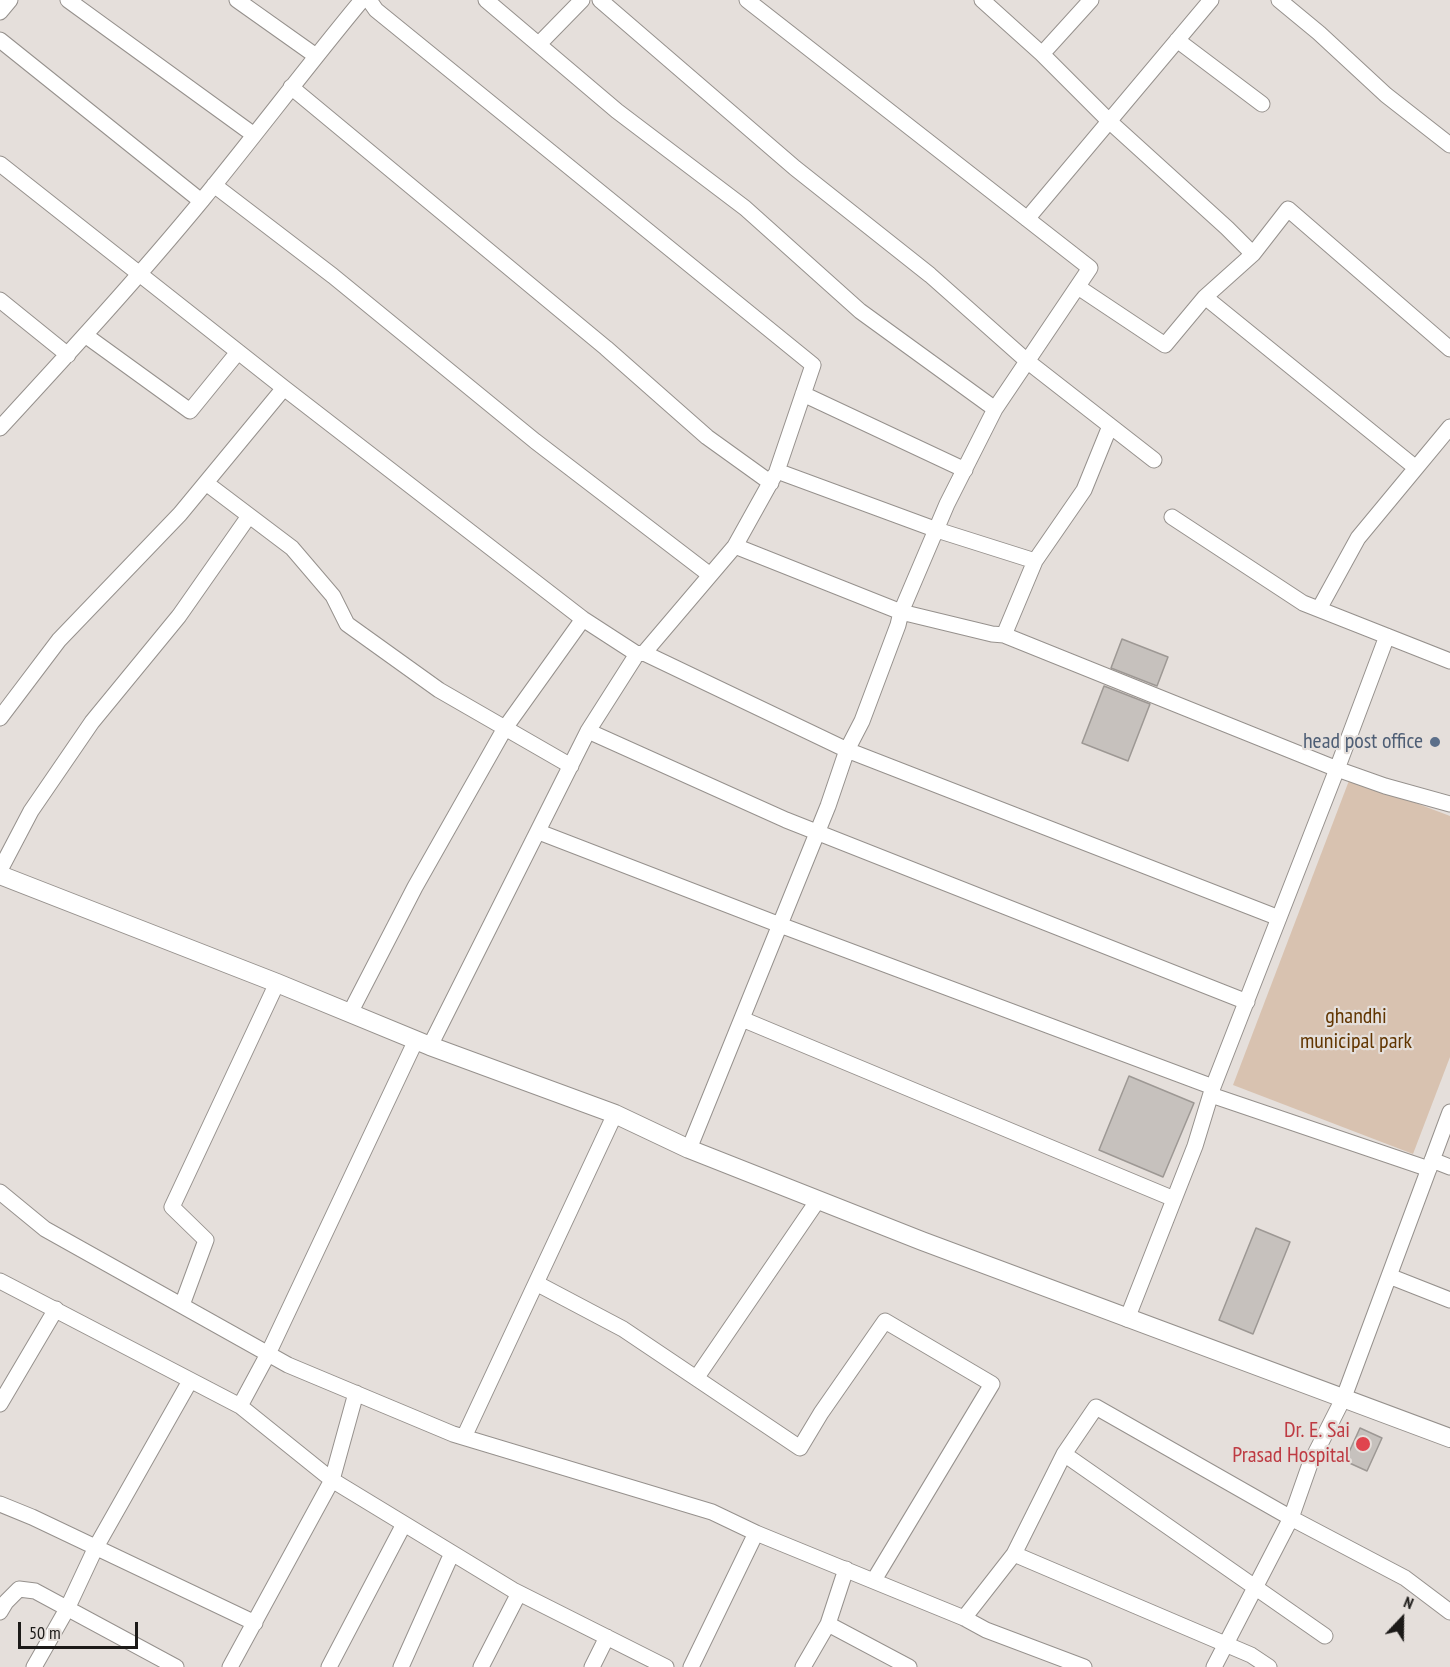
<!DOCTYPE html>
<style>
body{margin:0}
#map{position:relative;width:1450px;height:1667px;overflow:hidden;background:#e5dfdb;font-family:"PT Sans Narrow",sans-serif}
canvas{display:block}
.north{position:absolute;left:1372px;top:1589px;width:60px;height:60px;-webkit-text-stroke:4px #e5dfdb;paint-order:stroke;rotate:22deg;font-size:16px;font-weight:700;line-height:24px;text-align:center;color:#1c1a18}
.north::after{content:'';display:block;margin:auto;width:21px;height:27px;background:#1c1a18;clip-path:polygon(50% 0,100% 100%,50% 72%,0 100%)}
.scale{position:absolute;left:18px;top:1622px;width:120px;height:27px;box-sizing:border-box;border:3px solid #1c1a18;border-top:0;padding-left:8px;font-size:18px;line-height:21px;white-space:nowrap;color:#1c1a18;-webkit-text-stroke:4px #e5dfdb;paint-order:stroke}
</style>
<div id="map">
<canvas width="1450" height="1667"></canvas>
<div class="north">N</div>
<div class="scale">50 m</div>
</div>
<script>
const c = document.querySelector('canvas').getContext('2d');
c.lineJoin = 'round';
function fillPath(path, color) { c.fillStyle = color; c.fill(path, 'evenodd'); }
function trace(path, color, width, dash) { c.strokeStyle = color; c.lineWidth = width; c.lineCap = dash ? 'butt' : 'round'; c.setLineDash(dash || []); c.stroke(path); }
function drawText(font, color, halo, rows, align = 'center') {
  c.font = font + ' "PT Sans Narrow",sans-serif'; c.lineWidth = 4.5; c.setLineDash([]); c.textBaseline = 'middle'; c.strokeStyle = halo; c.fillStyle = color; for (const [text, x, y, turn = 0] of rows) {
    c.save(); c.translate(x, y); c.rotate((+turn || 0) * Math.PI / 180); c.textAlign = isNaN(turn) ? turn : align; if (halo) c.strokeText(text, 0, 0); c.fillText(text, 0, 0); c.restore();
  }
}
const green = new Path2D(`
 M1350 778 1450 816V1057L1413 1154 1233 1085Z`);
const building = new Path2D(`
 M1122 639 1168 657 1157 686 1111 668Z
 M1104 686 1150 704 1128 761 1082 743Z
 M1129 1076 1194 1103 1163 1177 1099 1150Z
 M1256 1228 1290 1242 1253 1334 1219 1320Z
 M1360 1428 1382 1438 1367 1471 1345 1461Z`);
const minor = new Path2D(`
 M68 0 254 135
 M237 0 316 56
 M369 0 376 10 813 365 777 471 937 530 1035 561
 M486 0 617 111 745 208 860 311 995 409
 M600 0 795 168 930 275 1027 361 1154 460
 M982 0 1042 54 1109 121 1227 228 1253 254 1288 209 1450 349
 M1279 0 1319 33 1386 95 1450 145
 M0 12 10 0
 M0 40 201 201
 M1177 40 1262 104
 M539 44 582 0
 M1042 54 1091 0
 M291 87 606 348 707 437 771 483
 M0 164 284 388 583 619 637 654 644 653 847 750 1279 918
 M214 185 333 276 535 441 710 575
 M1027 219 1211 0
 M1078 287 1165 345 1205 297 1416 468 1450 427
 M1205 297 1253 254
 M0 300 68 355
 M85 335 190 411 238 352
 M803 394 965 470
 M0 428C69 353 138 278 203 199 257 133 308 65 362 0
 M206 483 292 548 333 596 347 624 439 690 571 766
 M1172 517 1303 603 1450 661
 M735 546 901 612 992 634 1004 635 1337 769 1213 1087 1195 1146 1127 1319
 M1319 609 1358 538 1416 468
 M1004 635 1035 561 1084 490 1110 426
 M1387 636 1337 769 1385 786 1450 804
 M644 653 735 546 774 476
 M0 718 59 640 180 514 284 388
 M588 731 786 820 1247 1002
 M539 832 780 925 1213 1087
 M0 870 31 811 92 722 179 616 249 516
 M350 1013 415 887 505 728 583 619
 M742 1019 1174 1199
 M430 1046 588 731 637 654
 M1211 1095 1429 1169
 M689 1149 828 806 847 750 862 721 898 625 901 612 947 504 995 409 1090 268 747 0
 M1432 1160 1450 1167
 M0 1192 45 1229 288 1365 453 1434 712 1512 756 1533 964 1618 986 1630 1084 1667
 M1389 1276 1450 1300
 M0 1281 240 1406 332 1480 513 1590 666 1667
 M536 1283 623 1329 800 1448 821 1413 885 1321 992 1384 874 1580
 M182 1305 206 1240 172 1207 277 983
 M697 1377 818 1200
 M0 1404 56 1309
 M240 1406 268 1354 416 1040
 M464 1437 615 1114
 M1064 1454 1325 1636
 M0 1504 32 1517 255 1623
 M1014 1554 1064 1454 1096 1407 1291 1518 1405 1578 1450 1612
 M0 1612 6 1602 19 1589 35 1591 176 1667
 M964 1618 1014 1554 1251 1655 1269 1667
 M828 1624 909 1667
 M34 1667 67 1609 96 1547 190 1381
 M230 1667 332 1480 356 1393
 M329 1667 404 1524
 M401 1667 452 1553
 M481 1667 519 1593
 M592 1667 607 1637
 M691 1667 756 1533
 M803 1667 828 1624 846 1569
 M1214 1667 1291 1518 1310 1464 1344 1397 1450 1112`);
const tertiary = new Path2D(`
 M0 875 277 983 430 1046 615 1114 689 1149 922 1241 1450 1438`);
const markers = [
 [1435,742,6,"#5c6f8a"],
 [1363,1444,8,"#e0444e"]
];
const serviceNames = [
 ["head post office",1423,742]
];
const parkNames = [
 ["ghandhi",1356,1017],
 ["municipal park",1356,1042]
];
const healthNames = [
 ["Dr. E. Sai",1350,1431],
 ["Prasad Hospital",1350,1456]
];
fillPath(green, '#d8c2b0');
fillPath(building, '#c6c1bd');
trace(building, '#9d9894', 1.5);
trace(minor, '#96918d', 17);
trace(tertiary, '#96918d', 20);
trace(minor, '#fff', 15);
trace(tertiary, '#fff', 18);
for (const [x, y, r, color] of markers) { const dot = new Path2D(); dot.arc(x, y, r, 0, 2 * Math.PI); c.fillStyle = color; c.fill(dot); trace(dot, '#e5dfdb', 2); }
drawText('22px', '#4e5e75', '#e5dfdb', serviceNames, 'right');
drawText('22px', '#613500', '#e5dfdb', parkNames);
drawText('22px', '#be3a42', '#e5dfdb', healthNames, 'right');
</script>
